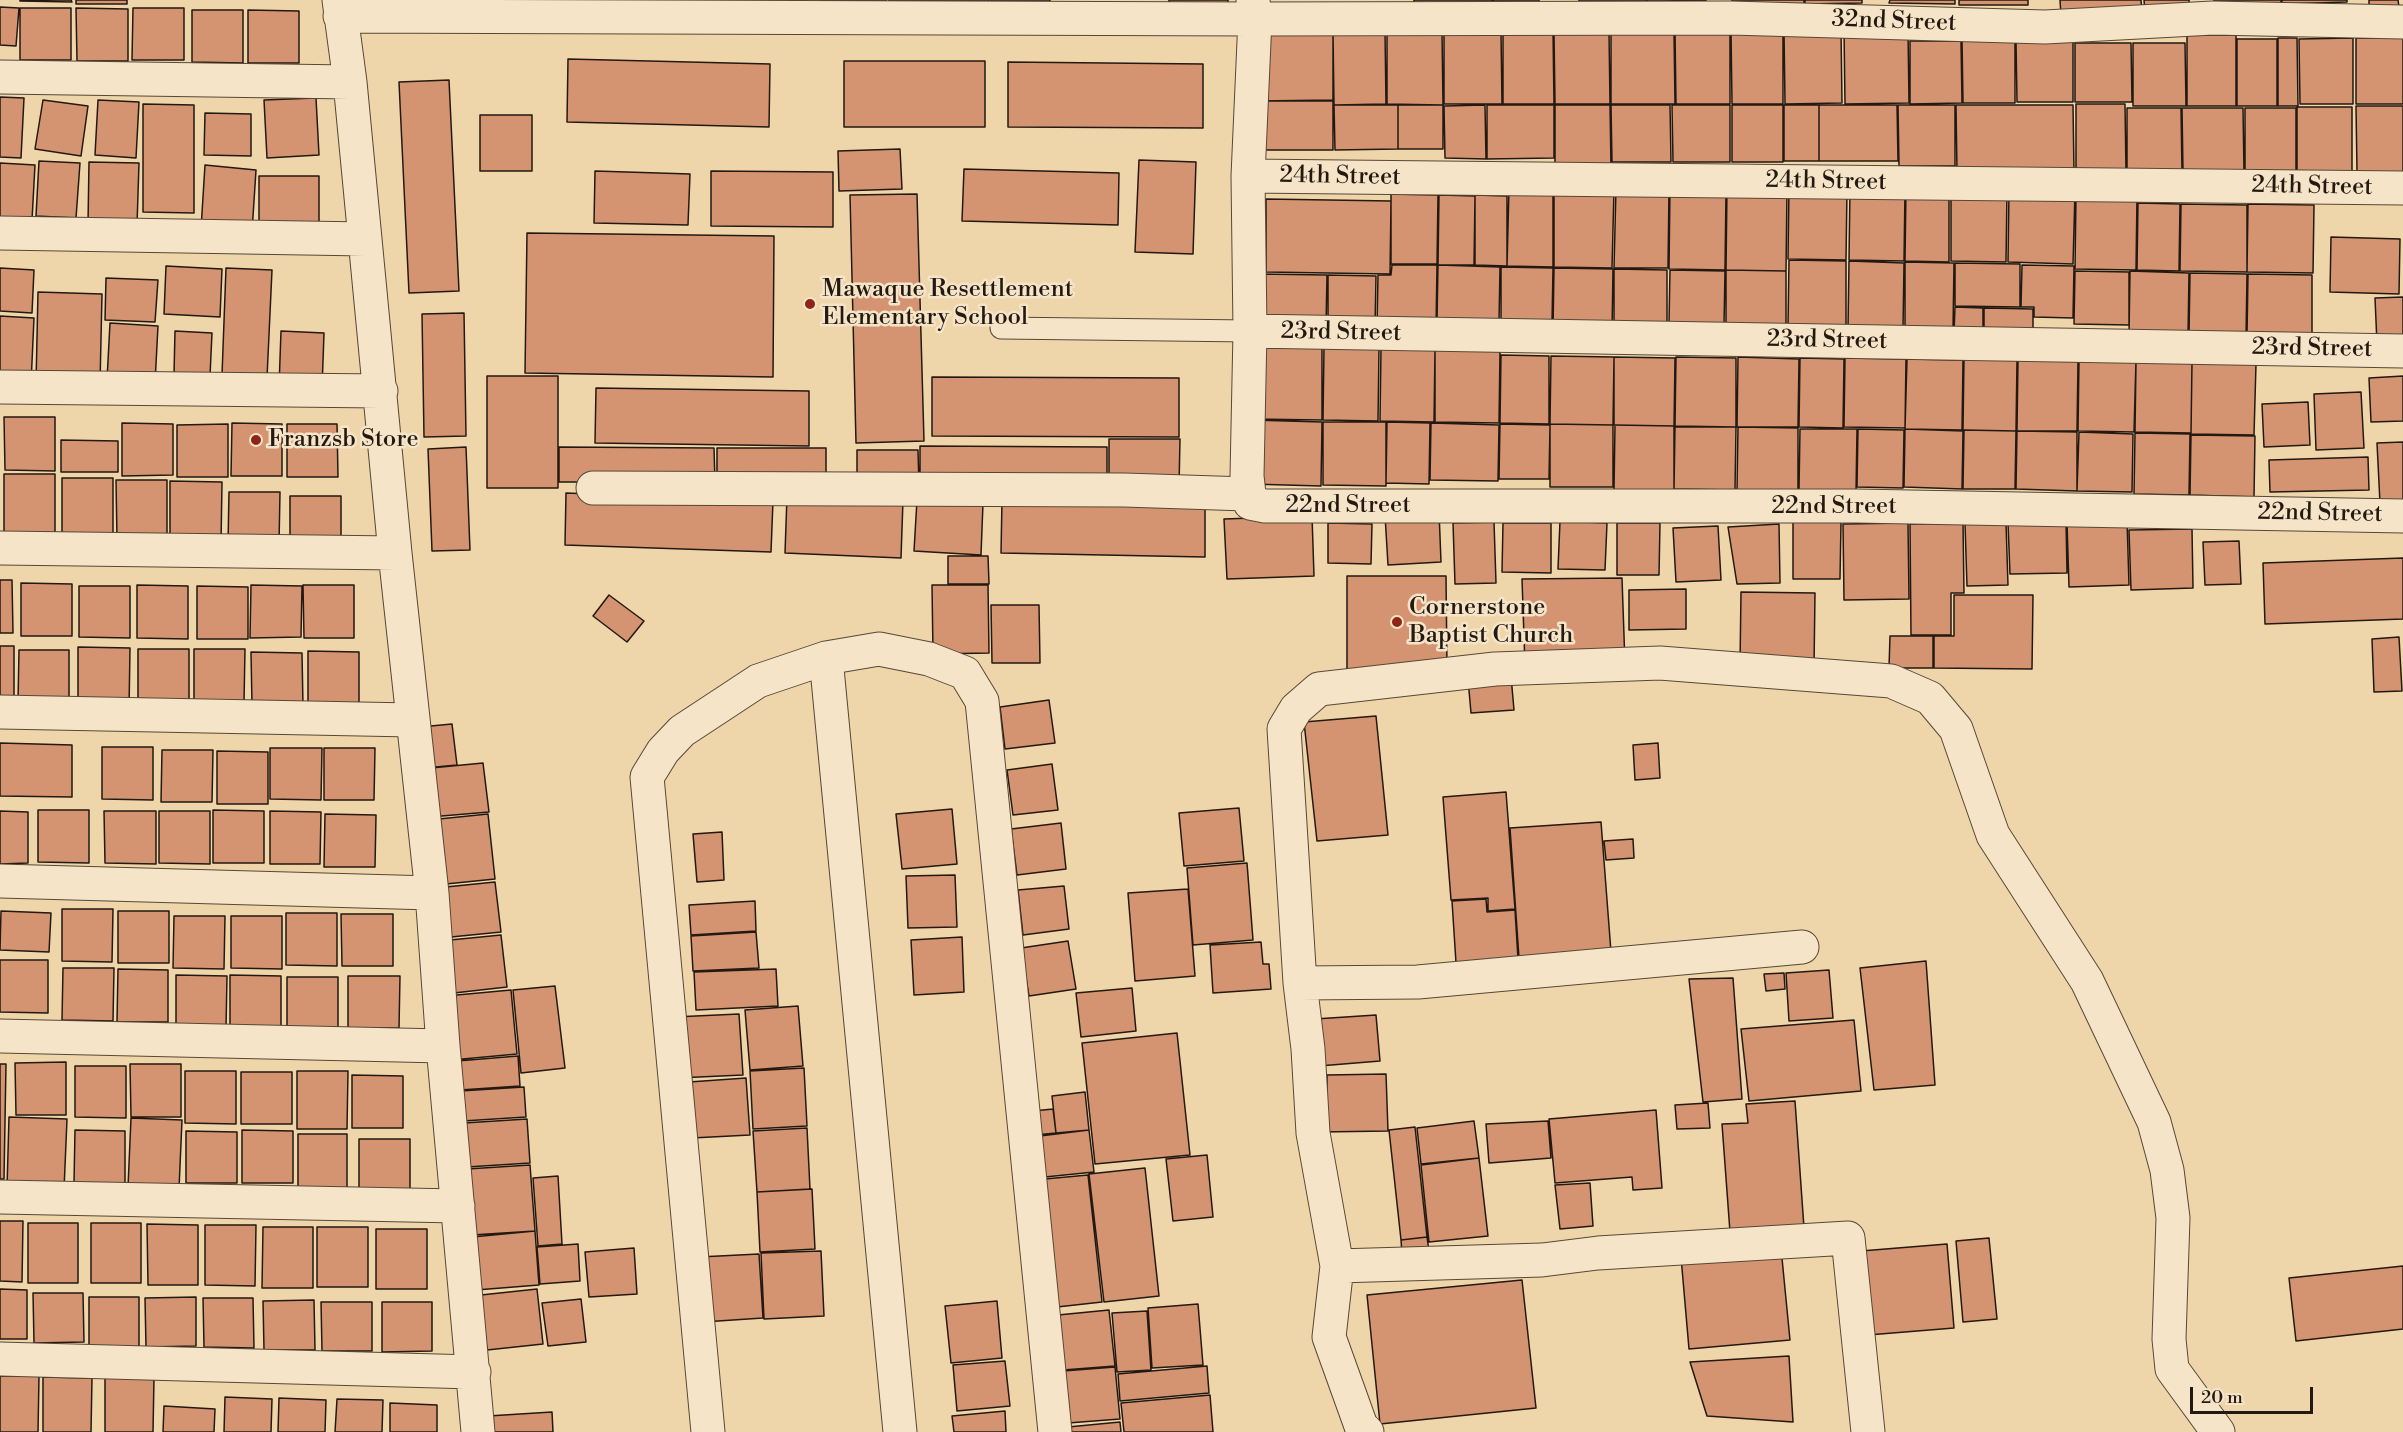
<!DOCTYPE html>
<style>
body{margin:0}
#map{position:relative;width:2403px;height:1432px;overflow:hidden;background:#efd5aa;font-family:"Libre Bodoni",serif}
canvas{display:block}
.scale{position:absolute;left:2190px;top:1387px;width:123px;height:27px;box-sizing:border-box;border:3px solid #231911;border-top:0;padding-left:8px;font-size:18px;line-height:21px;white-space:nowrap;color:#231911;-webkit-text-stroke:4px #f5e4c8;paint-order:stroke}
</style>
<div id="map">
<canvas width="2403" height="1432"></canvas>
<div class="scale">20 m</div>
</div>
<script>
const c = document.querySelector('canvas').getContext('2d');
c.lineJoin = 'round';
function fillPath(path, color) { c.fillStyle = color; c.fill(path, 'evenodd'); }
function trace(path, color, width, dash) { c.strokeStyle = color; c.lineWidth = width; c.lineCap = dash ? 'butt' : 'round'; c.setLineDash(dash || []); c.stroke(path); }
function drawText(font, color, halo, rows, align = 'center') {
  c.font = font + ' "Libre Bodoni",serif'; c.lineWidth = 5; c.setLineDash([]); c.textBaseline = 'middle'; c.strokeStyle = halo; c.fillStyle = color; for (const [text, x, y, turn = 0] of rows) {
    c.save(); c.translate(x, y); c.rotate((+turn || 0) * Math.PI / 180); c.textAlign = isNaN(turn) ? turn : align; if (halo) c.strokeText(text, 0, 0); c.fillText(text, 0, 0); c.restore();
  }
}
const building = new Path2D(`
 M71 0 72 2 20 1V0Z
 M76 0H127V4H76Z
 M822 0H886V4L822 3Z
 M889 0H932V5L889 4Z
 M934 0H989V7L934 6Z
 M991 0H1050V7L991 6Z
 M1169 0H1228V8L1169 7Z
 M1414 0H1492L1493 8 1414 10Z
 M1493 0H1539V9H1494Z
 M1579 0H1646V2L1579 4Z
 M1647 0H1706V1L1647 2Z
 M1732 0H1804V4L1732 5Z
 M1805 0H1862V3L1805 4Z
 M1890 0H1955V4L1889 3Z
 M1959 0H2028V5H1959Z
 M2060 0H2141L2142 13 2061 16Z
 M2144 0H2189L2190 11 2145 12Z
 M2214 0H2281V3L2214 5Z
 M2282 0H2347V2L2282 4Z
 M2369 0H2398L2399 7H2369Z
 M0 7 19 8 16 46 0 45Z
 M20 8H71V60H20Z
 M76 8 128 9V61H77Z
 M133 8H184V60H132Z
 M192 10H243V63L192 62Z
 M248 10 299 11V63H248Z
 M1783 30V104H1732L1731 31Z
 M1784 30H1841L1842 103 1785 104Z
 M1844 30H1908L1909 103 1845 104Z
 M1503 31H1553L1554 104H1503Z
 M1675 31H1730V104H1676Z
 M1333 32H1385L1386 104 1334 105Z
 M1333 32V100L1257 101 1256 33Z
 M1387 32H1442L1443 105 1387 104Z
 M1444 32H1501L1502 104H1444Z
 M1554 32H1609L1610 104H1555Z
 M1611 32H1674L1675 104H1611Z
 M2187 35H2236V106H2187Z
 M2278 38H2297L2298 106H2278Z
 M2353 38V104H2300L2299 39Z
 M2356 38H2403V104H2356Z
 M1962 39H2015V103H1963Z
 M2073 39V102H2017L2016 40Z
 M2237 39H2277V106H2237Z
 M1910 41H1961L1962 103 1910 104Z
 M2075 43H2131L2132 102H2075Z
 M2133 43H2185L2186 106H2133Z
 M568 59 770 64 769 127 567 122Z
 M844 61H985V127H844Z
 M1008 62 1203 64V128L1008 127Z
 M449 80 459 291 409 293 399 82Z
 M0 97 24 98 21 158 0 157Z
 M316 98 319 155 267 158 264 100Z
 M43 100 88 106 81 156 35 149Z
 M98 100 139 102 136 158 95 155Z
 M1257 101H1333V150H1258Z
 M143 104 194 105V213L143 212Z
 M2076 104H2125L2126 172H2076Z
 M1334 105H1398V149L1335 150Z
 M1398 105H1443V149H1398Z
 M1485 105 1486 159 1445 158 1444 106Z
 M1487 105H1554V158L1487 159Z
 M1555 105H1610L1611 168H1555Z
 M1611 105H1670L1671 162H1612Z
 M1672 105H1730V162H1673Z
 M1732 105H1783V162H1732Z
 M1784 105H1819V161H1784Z
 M1819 105H1897L1898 161H1819Z
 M1898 105H1955V166H1899Z
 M1956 105H2073L2074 172 1957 173Z
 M2356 106H2403V172H2357Z
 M2297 107H2352V172L2297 173Z
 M2127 108H2181L2182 172H2127Z
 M2182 108H2243L2244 172H2183Z
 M2245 108H2296V172H2245Z
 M205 113 251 114V156L204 155Z
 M480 115H532V171H480Z
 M900 149 902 189 839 191 838 151Z
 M1139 160 1196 162 1193 254 1135 252Z
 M39 161 80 163 76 218 36 216Z
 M89 162 139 163 137 225 88 224Z
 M0 163 35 165 32 220 0 218Z
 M205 165 256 170 252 232 201 229Z
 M964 169 1119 173 1118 225 962 221Z
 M595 171 690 174 688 225 594 223Z
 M711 171 833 172V227L711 226Z
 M259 176H319V230H259Z
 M1789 187 1847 189 1846 260 1788 259Z
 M1509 188 1553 189V267L1507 266Z
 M1554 188 1614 190 1612 268 1554 267Z
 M1616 188 1669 189 1668 268H1614Z
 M1670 188 1726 190 1725 270 1669 269Z
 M1727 188 1787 189 1786 271 1726 270Z
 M1850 189 1905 190 1904 261 1849 260Z
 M1906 189 1949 190V262L1905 261Z
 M1951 190 2007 191 2006 262 1951 261Z
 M2009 191 2075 192 2073 264 2008 262Z
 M917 194 924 441 856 443 850 195Z
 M1391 194 1438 195 1437 264H1391Z
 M1439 195 1475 196 1474 265H1438Z
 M1475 195 1507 196V266L1475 265Z
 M2076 196H2137L2136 270 2075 269Z
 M1266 199 1391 201 1390 274 1266 272Z
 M2138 203 2180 204 2179 271 2137 270Z
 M2181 204 2247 205V272L2180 271Z
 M2248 204 2314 205 2313 273 2247 272Z
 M527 233 774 236 773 377 525 373Z
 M2331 237 2400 239 2399 294 2330 292Z
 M1789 260 1846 261V327L1788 326Z
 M1849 261 1904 263 1903 329 1848 328Z
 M1905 262 1954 263 1953 329 1905 328Z
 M1955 263 2020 264V307L1955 306Z
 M1392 265H1437L1436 328 1377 327 1378 275H1391Z
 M1438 265 1500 267 1499 323 1437 321Z
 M2022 265 2074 266 2073 318 2034 317V307H2021Z
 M166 266 222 269 220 317 164 314Z
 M1501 267 1553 268 1552 323 1501 322Z
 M0 268 34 270 32 313 0 311Z
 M226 268 272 270 267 378 222 375Z
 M1554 268 1613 269 1612 331 1553 330Z
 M1614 269 1667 270V328L1614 327Z
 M1670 270 1725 271 1724 325 1669 324Z
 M1726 270 1786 271V326L1726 325Z
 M2075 271 2129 272V325L2074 324Z
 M2130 271 2189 273 2188 336 2129 335Z
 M2190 273 2247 274 2246 337 2189 336Z
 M1258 274 1327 275 1326 326 1257 325Z
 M2248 274 2312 275V337L2247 336Z
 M1328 275 1376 276 1375 327 1328 326Z
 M106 278 158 280 155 322 105 320Z
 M38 292 102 294 100 384 36 383Z
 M2403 297V344H2377L2375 298Z
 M1955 307 1983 308V333H1954Z
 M1984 308 2033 309V338H1984Z
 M464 313 466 436 424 437 422 314Z
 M0 316 34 318 31 384 0 383Z
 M110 323 158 326 155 383 107 380Z
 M175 331 212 333 210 376 174 374Z
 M281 331 324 333 322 389 279 387Z
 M1252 340 1322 342V420L1251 419Z
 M1324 347 1379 348 1378 421 1323 420Z
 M1381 348 1435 349 1434 422 1380 421Z
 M1435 350 1500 351 1499 423 1435 422Z
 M1501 355 1549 356V424L1500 423Z
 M1551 356 1614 357 1613 425 1550 424Z
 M1614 357 1675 358 1674 426 1614 425Z
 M1676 357 1736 358V427L1675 426Z
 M1738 357 1799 359 1798 427H1737Z
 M1800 358 1844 359 1843 428 1799 427Z
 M1845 358 1906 359 1905 428 1844 427Z
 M1907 359 1963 360 1962 430 1905 429Z
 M1964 359 2017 360 2016 431 1963 430Z
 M2018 359 2078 360 2077 431H2017Z
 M2079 359 2136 360 2134 432 2078 431Z
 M2136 361 2192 362 2191 433 2135 432Z
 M2192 362 2256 364 2254 435 2191 434Z
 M487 376H558V488H487Z
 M2403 376V421L2371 422 2369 378Z
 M932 377 1179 378V437L932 436Z
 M596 388 809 391V446L595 443Z
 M2361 392 2364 448 2316 450 2314 394Z
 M2308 402 2310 445 2264 447 2262 404Z
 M4 417H55V471L5 470Z
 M1251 420 1322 422 1321 486 1250 484Z
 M1323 422H1386V486L1323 485Z
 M1387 422 1430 423 1429 484 1386 483Z
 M122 423 173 424V475L122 476Z
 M232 423 282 424V476H231Z
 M1431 423 1499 425 1498 481 1430 480Z
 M228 424V477H177V425Z
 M287 424H337L338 477H287Z
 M1500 424 1550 425 1549 479H1499Z
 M1550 424 1613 425V487H1550Z
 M1615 425 1674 426V493L1614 491Z
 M1675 427H1736L1735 490 1674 489Z
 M1738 427 1798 428V491L1737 490Z
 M1800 429H1857L1856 492 1799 490Z
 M1858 429 1904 430 1903 488 1857 487Z
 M1905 429 1963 431 1962 489 1904 487Z
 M1964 430 2016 431 2015 489H1963Z
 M2017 431 2077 432V491L2016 489Z
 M2079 432 2133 434 2132 492 2077 491Z
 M2135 433 2190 434 2189 495 2134 494Z
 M2191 435 2255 436 2254 497 2190 495Z
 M1109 439H1180L1179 487 1109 488Z
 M61 440 118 441V472H61Z
 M2403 442V502L2380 503 2377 443Z
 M920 446 1107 447V487H920Z
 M466 447 470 550 432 551 428 449Z
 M559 447 714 448 715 482H559Z
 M717 448H826V483L717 482Z
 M857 450H918L919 487 857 486Z
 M2368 457 2369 490 2270 492 2269 460Z
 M4 474H55V537H4Z
 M62 478H113V540L62 539Z
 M116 480H167V540H117Z
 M170 481 222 482 221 544 170 543Z
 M229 492H280L279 544H228Z
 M566 493 773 501 771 552 565 545Z
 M290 496H341V548H290Z
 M787 496 903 500 901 558 785 553Z
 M917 500 983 503 981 555 914 551Z
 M1002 500 1205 504V557L1001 553Z
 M1439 511 1441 562 1388 565 1385 515Z
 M1312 516 1314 576 1227 579 1224 519Z
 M2127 520 2129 585 2069 587 2067 522Z
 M1560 521 1607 523 1605 570 1558 569Z
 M2066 521 2067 573 2010 574 2008 523Z
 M1494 522 1496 583 1455 584 1453 523Z
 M1793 522H1841L1840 579H1793Z
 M1328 523 1372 524 1371 564 1328 563Z
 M1503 523H1551V573L1502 572Z
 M1617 523H1660L1659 575H1617Z
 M1908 523 1909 599 1844 600 1843 524Z
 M1963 523 1964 593H1951V635H1911L1910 524Z
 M2006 523 2008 585 1967 586 1965 524Z
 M1779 524 1780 583 1737 584 1728 527Z
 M1718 526 1721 580 1676 582 1673 528Z
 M2192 529 2193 588 2131 590 2129 530Z
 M2239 541 2241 584 2205 585 2203 542Z
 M948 556H988L989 584H948Z
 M2403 558V619L2265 624 2263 563Z
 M1347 576H1446L1447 668 1347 671Z
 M1622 578 1625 664 1525 666 1522 579Z
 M0 580H12L13 633H0Z
 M21 583 72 584V636H21Z
 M137 585 188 586V639L137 638Z
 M251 585 302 586 301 637 250 638Z
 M303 585H354V638H304Z
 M932 585H988L989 653 933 654Z
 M79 586H130V638L79 637Z
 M197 586 248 587V639H197Z
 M1686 589V629L1629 630V590Z
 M1741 592 1815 593 1814 667 1740 665Z
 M609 595 644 621 627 642 593 616Z
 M1954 595H2033L2032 669 1934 668V636H1954Z
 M991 605H1039L1040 663H992Z
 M1890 636H1933V668H1889Z
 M2399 637 2402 691 2374 692 2372 639Z
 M0 646H14V704H0Z
 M78 647 130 648 129 710 78 709Z
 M138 649H189V702H138Z
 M194 649H245L244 702 194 701Z
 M19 650H69V702H18Z
 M308 651 359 652V703L308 704Z
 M251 652 302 653 303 706 252 705Z
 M1511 676 1514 710 1471 713 1468 679Z
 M1049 700 1055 743 1005 749 1000 707Z
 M1376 716 1388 835 1317 841 1304 722Z
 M452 724 457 765 425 768 420 727Z
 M0 743 72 745V797L0 796Z
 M1658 743 1660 778 1635 780 1633 745Z
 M102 747H153V800L102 799Z
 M270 748H322L321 800 270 799Z
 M324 748H375L374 800H324Z
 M162 750H213L212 802H161Z
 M217 751 268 752V804H217Z
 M483 763 489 812 430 817 431 768Z
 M1052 764 1058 810 1013 815 1007 770Z
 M1506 792 1515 909 1488 911V898L1451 900 1443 797Z
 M1239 808 1244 861 1184 866 1179 813Z
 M952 809 957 864 902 869 896 814Z
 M38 810H89V863L38 862Z
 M213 810 264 811V863H213Z
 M0 811 28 812V863L0 864Z
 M104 811H156V864L105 863Z
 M159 811H210V864L159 863Z
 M270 811 321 812 320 864H270Z
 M325 814 376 815 375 867H324Z
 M488 814 495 879 436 885 429 820Z
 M1601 822 1611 952 1519 958 1510 828Z
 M1061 823 1066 869 1017 875 1011 829Z
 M722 832 724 880 697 882 693 834Z
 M1633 839 1634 858 1606 860 1604 841Z
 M1247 863 1253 940 1193 945 1187 868Z
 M955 875 957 927 908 928 906 876Z
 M495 882 501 932 441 938 436 888Z
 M1064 886 1069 929 1023 935 1018 890Z
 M1188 889 1195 976 1135 981 1128 893Z
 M1486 899 1487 912 1515 910 1518 959 1456 963 1452 901Z
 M755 901 756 931 691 935 689 905Z
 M62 909H113L112 962 62 961Z
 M1 911 51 913 49 952 0 950Z
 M118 911H169V963H118Z
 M286 913H337V966L286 965Z
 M341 914H393V966H342Z
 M174 916H225L224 969 173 968Z
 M231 916H282V969L231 968Z
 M756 932 759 968 693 971 691 936Z
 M501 935 507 987 445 994 440 941Z
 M962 937 964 992 914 995 911 940Z
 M1068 941 1076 989 1029 996 1021 948Z
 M1261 942 1263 964H1269L1271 989 1213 993 1210 945Z
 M0 960H48V1013L0 1012Z
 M1926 961 1935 1085 1874 1090 1860 968Z
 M63 968H114L113 1021 62 1020Z
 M118 969 168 970V1022H117Z
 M776 969 778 1006 696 1010 694 972Z
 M1829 970 1833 1018 1789 1021 1786 973Z
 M1784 973 1785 989 1766 991 1764 974Z
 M176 975 227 976 226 1028H176Z
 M230 975 281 976V1028H230Z
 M348 976H400L399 1028H348Z
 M287 977H338V1030H287Z
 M1733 978 1742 1099 1703 1102 1689 979Z
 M555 986 565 1068 521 1073 513 990Z
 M1132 988 1136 1031 1081 1037 1076 993Z
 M511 990 517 1054 452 1060 446 996Z
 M798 1006 803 1066 750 1070 745 1010Z
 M739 1014 743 1075 677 1078 674 1017Z
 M1376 1015 1380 1061 1319 1066 1315 1019Z
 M1854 1020 1861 1091 1749 1101 1741 1029Z
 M1177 1033 1190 1155 1095 1164 1082 1043Z
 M518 1056 520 1086 460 1090 457 1061Z
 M66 1062V1115H16L15 1063Z
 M0 1064H6L4 1179H0Z
 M130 1064H181V1117H131Z
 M75 1066H126V1118L75 1117Z
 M804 1068 807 1126 753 1129 750 1071Z
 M185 1071H236V1124L185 1123Z
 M297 1071H348L347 1129H297Z
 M241 1072H292V1124H241Z
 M1386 1074 1388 1131 1319 1132 1327 1096V1075Z
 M352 1075 403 1076V1128H352Z
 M746 1078 750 1135 692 1138 689 1082Z
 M524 1087 526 1117 463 1121 460 1091Z
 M1085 1092 1089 1130 1056 1133 1052 1096Z
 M1795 1101 1804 1228 1730 1232 1722 1124 1748 1123 1746 1104Z
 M1708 1103 1710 1128 1677 1129 1675 1105Z
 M1053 1109 1056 1133 1025 1136 1023 1112Z
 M1656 1110 1662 1188 1633 1190 1632 1177 1555 1183 1549 1119Z
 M9 1117 67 1119 64 1190 7 1188Z
 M131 1118 182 1120 179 1189 128 1187Z
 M527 1119 530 1163 467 1167 464 1123Z
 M1474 1121 1479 1158 1421 1164 1417 1128Z
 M1548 1121 1551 1158 1489 1163 1486 1124Z
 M1415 1127 1427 1237 1401 1240 1389 1130Z
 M807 1128 810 1189 757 1192 753 1131Z
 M75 1130 125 1131V1183H74Z
 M242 1130 293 1131V1183H242Z
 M1089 1130 1094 1172 1045 1177 1040 1136Z
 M186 1131 237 1132V1183H186Z
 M298 1134H347V1190H298Z
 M359 1139H410V1191H359Z
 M1207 1155 1213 1217 1173 1221 1166 1159Z
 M1479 1158 1488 1236 1429 1242 1421 1165Z
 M530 1165 535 1231 472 1235 467 1169Z
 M1145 1168 1159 1296 1104 1302 1089 1174Z
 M1088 1175 1102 1302 1048 1308 1034 1180Z
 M558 1176 562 1244 538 1246 533 1178Z
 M1590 1183 1593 1226 1560 1229 1555 1185Z
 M812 1189 815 1249 760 1252 757 1192Z
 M0 1221H23L22 1282 0 1281Z
 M28 1223H78V1283H28Z
 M91 1223H141V1283H91Z
 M147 1224 198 1225V1285H148Z
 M205 1225H256L255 1286 205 1285Z
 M263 1227H313V1288H262Z
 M317 1227H368V1287H317Z
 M376 1229H427V1289H376Z
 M535 1231 539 1285 476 1290 472 1237Z
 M1427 1237 1429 1251 1402 1254 1401 1240Z
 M1989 1238 1997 1319 1963 1322 1956 1241Z
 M578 1244 580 1281 540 1284 537 1247Z
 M1947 1244 1954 1328 1868 1335 1861 1251Z
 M634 1248 637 1294 589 1297 585 1252Z
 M1781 1248 1790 1340 1689 1349 1681 1257Z
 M821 1251 824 1316 764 1319 761 1253Z
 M759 1254 763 1318 703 1322 699 1257Z
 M2403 1266V1329L2296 1341 2289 1278Z
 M1522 1280 1536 1408 1380 1424 1367 1295Z
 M0 1289 27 1290V1339H0Z
 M537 1289 543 1344 487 1350 481 1295Z
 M33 1293H83L84 1342 34 1343Z
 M89 1297H139V1347L89 1346Z
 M196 1297V1346L146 1347 145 1298Z
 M203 1298H253L254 1348 204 1347Z
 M581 1299 586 1342 548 1346 542 1303Z
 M314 1300 315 1350H264L263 1301Z
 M997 1301 1002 1358 951 1363 945 1306Z
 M321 1302H372V1351H322Z
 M382 1302H432V1351L382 1352Z
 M1198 1304 1203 1365 1152 1368 1148 1308Z
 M1109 1310 1115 1366 1063 1370 1058 1315Z
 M1147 1311 1151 1370 1117 1372 1112 1313Z
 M1789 1356 1793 1422 1707 1416 1690 1362Z
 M1005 1361 1010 1406 957 1411 953 1365Z
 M1207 1366 1209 1393 1120 1401 1118 1374Z
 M1115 1367 1120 1419 1068 1423 1063 1371Z
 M0 1376H39L38 1432H0Z
 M43 1377 92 1378 91 1432H43Z
 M105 1377 154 1378 153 1432H105Z
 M1210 1395 1213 1432H1124L1121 1403Z
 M225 1397 272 1399 271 1432H224Z
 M279 1398 326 1400 325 1432H278Z
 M337 1399 383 1400 382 1432H335Z
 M390 1403 437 1405V1432H390Z
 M164 1406 215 1409 214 1432H163Z
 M1005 1411 1006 1432H954L952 1416Z
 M552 1412 553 1432H489L488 1416Z
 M1120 1422 1121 1432H1069L1068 1427Z`);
const service = new Path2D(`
 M1001 328 1250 331`);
const minor = new Path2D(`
 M339 0 350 82 395 553 432 893 443 1046 478 1432
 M1253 0 1255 19 1248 176 1250 331 1247 476 1250 503 1265 506H1856L2403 516
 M340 16 1255 19 1731 18 2045 27 2213 18 2403 22
 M0 77 350 82
 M1248 176 2403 188
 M0 233 365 239
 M1250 331 2403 351
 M0 387 381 391
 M593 488 1124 490 1247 494
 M0 548 395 553
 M826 658 900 1432
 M0 712 412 720
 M0 881 432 893
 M1300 983 1418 982 1802 947
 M0 1036 443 1046
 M0 1197 458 1206
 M1337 1266 1329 1337 1361 1426 1367 1432
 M0 1359 474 1372
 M708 1432 647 777 663 751 682 731 758 681 826 658 879 649 929 659 965 673 982 701 1055 1432
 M1868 1432 1848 1238 1598 1253 1542 1260 1337 1266 1313 1133 1308 1049 1300 983 1284 729 1296 709 1319 689 1495 669 1660 663 1891 681 1930 698 1956 729 1993 835 2087 981 2154 1122 2167 1170 2173 1218 2169 1339 2172 1369 2218 1432`);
const markers = [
 [810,304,6,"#8f2418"],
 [256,440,6,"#8f2418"],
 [1397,622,6,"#8f2418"]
];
const streetNames = [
 ["32nd Street",1894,22,2],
 ["24th Street",1340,177,1],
 ["24th Street",1826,182,1],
 ["24th Street",2312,187,1],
 ["23rd Street",1341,333,1],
 ["23rd Street",1827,341,1],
 ["23rd Street",2312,349,1],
 ["22nd Street",1348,506],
 ["22nd Street",1834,507],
 ["22nd Street",2320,514,1]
];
const poiNames = [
 ["Mawaque Resettlement",822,290],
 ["Elementary School",822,318],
 ["Franzsb Store",268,440],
 ["Cornerstone",1409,608],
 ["Baptist Church",1409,636]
];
fillPath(building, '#d49471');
trace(building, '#231911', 1.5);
trace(service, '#564837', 23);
trace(minor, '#564837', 35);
trace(service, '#f5e4c8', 21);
trace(minor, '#f5e4c8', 33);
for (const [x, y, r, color] of markers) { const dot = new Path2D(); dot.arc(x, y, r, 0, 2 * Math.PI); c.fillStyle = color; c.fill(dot); trace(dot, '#f5e4c8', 2); }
drawText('24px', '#231911', '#f5e4c8', streetNames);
drawText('24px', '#231911', '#f5e4c8', poiNames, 'left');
</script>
